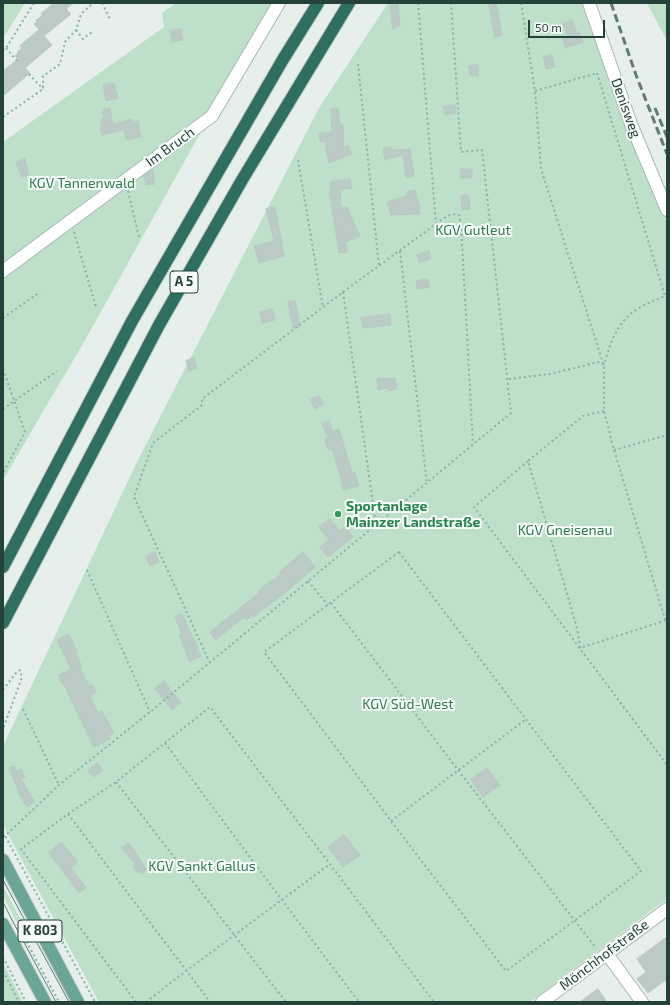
<!DOCTYPE html>
<meta charset="utf-8">
<style>
body{margin:0}
#map{position:relative;width:670px;height:1005px;overflow:hidden;background:#e6efeb;font-family:"Exo 2",sans-serif}
canvas{display:block}
.frame{position:absolute;inset:0;border:4px solid #24423a;pointer-events:none}
.scale{position:absolute;left:528px;top:20px;width:77px;height:18px;box-sizing:border-box;border:2px solid #24423a;border-top:0;padding-left:5px;font-size:12px;line-height:14px;white-space:nowrap;color:#24423a;-webkit-text-stroke:3px #f7fbf9;paint-order:stroke}
</style>
<div id="map">
<canvas width="670" height="1005"></canvas>
<div class="frame"></div>
<div class="scale">50 m</div>
</div>
<script>
const c = document.querySelector('canvas').getContext('2d');
c.lineJoin = 'round';
function fillPath(path, color) { c.fillStyle = color; c.fill(path, 'evenodd'); }
function trace(path, color, width, dash) { c.strokeStyle = color; c.lineWidth = width; c.lineCap = dash ? 'butt' : 'round'; c.setLineDash(dash || []); c.stroke(path); }
function drawText(font, color, halo, rows, align = 'center') {
  c.font = font + ' "Exo 2",sans-serif'; c.lineWidth = 4; c.setLineDash([]); c.textBaseline = 'middle'; c.strokeStyle = halo; c.fillStyle = color; for (const [text, x, y, turn = 0] of rows) {
    c.save(); c.translate(x, y); c.rotate((+turn || 0) * Math.PI / 180); c.textAlign = isNaN(turn) ? turn : align; if (halo) c.strokeText(text, 0, 0); c.fillText(text, 0, 0); c.restore();
  }
}
const green = new Path2D(`
 M3 3H25L4 37 3 36Z
 M176 3H282L203 128 88 335 3 480V142L164 27 162 13Z
 M388 3H591L615 70 667 194V899L530 1002H99L13 844 3 824V746L137 462 319 108Z
 M647 3H667V41Z
 M3 886 26 930 23 931 25 935 24 936 3 896Z
 M3 963 23 1002H3Z`);
const building = new Path2D(`
 M54 3H73L66 9 71 14 44 36 34 24 37 22 36 20 42 16 41 14Z
 M489 3H496L502 35 495 37Z
 M398 5 400 25 393 30 390 6Z
 M572 20 577 33 579 32 583 42 565 48 562 37 568 36 563 24Z
 M181 29 183 40 172 42 170 31Z
 M39 30 52 45 25 68 30 73 3 96V71L18 59 15 56 18 53 17 52 22 48 20 46Z
 M552 55 555 67 546 69 543 57Z
 M478 65V76H470L469 66Z
 M114 83 118 98 106 101 103 85Z
 M455 105 456 113 445 115 443 107Z
 M110 108 113 124 132 119 133 122 138 121 141 137 126 140 124 130 102 135 100 127 102 126 101 119 104 118 102 110Z
 M338 108 340 125H343L344 147 348 145 352 154 329 163 325 141 320 142 319 133 332 132 331 109Z
 M391 147V150L410 149 414 176 406 178 403 155 385 160 383 149Z
 M25 159 29 175 22 177 16 162Z
 M461 169H472V178H461Z
 M153 171 155 184 146 185 144 176 150 172Z
 M350 179 352 188 340 190 341 208 347 207 360 236 346 242 347 252 339 253 329 191H331L330 185H331V182Z
 M415 190 419 204 420 214 391 215 387 202 408 195 407 192Z
 M468 195 470 209 462 210 461 196Z
 M275 207 284 256 259 263 254 246 274 241 266 209Z
 M429 251 431 259 419 263 417 255Z
 M428 279 430 287 417 289 416 281Z
 M295 301 300 327 293 328 288 302Z
 M273 309 275 320 262 323 260 312Z
 M390 314 391 325 363 328 361 318Z
 M194 358 197 368 189 371 186 361Z
 M384 378 385 379 395 378 397 389 388 391V388L378 390 377 379Z
 M319 396 324 404 315 409 310 400Z
 M329 421 333 431 339 429 352 473 355 472 359 486 343 490 340 476 332 449 328 450 325 439 328 438 322 424Z
 M330 519 340 531 345 527 353 537 328 557 320 547 329 540 319 527Z
 M155 552 159 562 150 566 146 556Z
 M303 552 315 567 285 593 262 610 254 617 253 615 246 620 244 617 216 640 210 632 260 592 259 590 281 574 280 572Z
 M182 614 194 640 198 648H196L201 656 190 662 179 635 182 634 175 617Z
 M69 634 77 652 76 653 82 667 80 668 89 686 92 685 96 692 90 696 98 713 102 711 114 733 108 736 110 739 94 747 63 683 62 684 58 675 71 669 57 640Z
 M164 681 181 703 172 710 155 689Z
 M97 763 103 770 94 777 88 771Z
 M14 766 17 771 21 769 25 777 21 779 35 802 27 807 17 791H19L9 769Z
 M487 768 500 785 483 797 471 780Z
 M344 835 360 855 343 867 328 847Z
 M61 842 78 862 71 868 86 888 79 893 49 853Z
 M129 843 147 870 142 874 140 871 138 873 133 866 135 864 122 848Z
 M667 937V979L648 993 637 979 646 972 637 959Z
 M598 989 607 1002H580Z`);
const path = new Path2D(`
 M102 3 110 19
 M418 3 436 224
 M521 3 535 91 541 169 604 366V411L614 450 667 626
 M76 30 83 39 92 32
 M6 48 18 62
 M3 51 6 48 34 3
 M358 64 379 266
 M597 73 665 296C656 300 647 303 639 308 618 320 610 343 604 365
 M29 74 43 89
 M535 91 597 73
 M3 117 43 89V76L60 64 65 42 76 30 81 14 93 3
 M298 160 323 308
 M128 191 139 237
 M74 232 96 307
 M400 251 427 484
 M343 292 376 525
 M3 318 40 292
 M3 369 25 432 3 473
 M509 379 550 374 599 362 603 365
 M3 409 57 371
 M604 411 583 416 528 461 575 621 579 638 580 648 667 620
 M614 450 667 435
 M528 461 474 507 667 765
 M399 552 641 871 574 921 506 971 391 821 264 652Z
 M87 570 150 712
 M308 581 328 605
 M331 603 458 770 596 948
 M210 663 134 497 153 443 202 405V399L343 292 436 224C443 219 450 212 459 215L461 224 473 444
 M3 690 15 674 20 670 22 677 3 729
 M23 709 59 785
 M165 743 282 900 359 1002
 M116 782 286 1002
 M68 814 210 1002
 M391 821 525 720
 M3 832 95 1002
 M3 836H5L59 785 150 712 511 413 482 150 461 152 451 3
 M24 937 59 1002
 M3 957 26 1002
 M3 971 19 1002
 M136 1002 21 849 68 814 116 782 210 707 330 864 434 1002
 M146 1002 186 971 330 864`);
const minor = new Path2D(`
 M589 3 631 124 667 210
 M3 271 212 116 279 3
 M607 954 642 1002
 M542 1002 667 909`);
const major = new Path2D(`
 M3 860 78 1002
 M3 924 45 1002`);
const highway = new Path2D(`
 M3 567 132 321 282 61 318 3
 M3 623 159 325 242 180 349 3`);
const tram = new Path2D(`
 M3 880 69 1002
 M3 902 12 920 56 1002`);
const rail = new Path2D(`
 M611 3 636 75 667 154
 M655 108 667 137`);
const markers = [
 [338,514,4,"#2e9e5b"]
];
const shields = [
 [184,282,28],
 [40,931,44]
];
const shieldNames = [
 ["A 5",184,282],
 ["K 803",40,931]
];
const streetNames = [
 ["Denisweg",626,108,70],
 ["Im Bruch",170,147,-36],
 ["Mönchhofstraße",604,955,-37]
];
const parkNames = [
 ["KGV Tannenwald",82,183],
 ["KGV Gutleut",473,230],
 ["KGV Gneisenau",565,530],
 ["KGV Süd-West",408,704],
 ["KGV Sankt Gallus",202,866]
];
const leisureNames = [
 ["Sportanlage",346,506],
 ["Mainzer Landstraße",346,522]
];
fillPath(green, '#bfe0c8');
fillPath(building, '#bbcac4');
trace(building, '#b8c9c2', 1);
trace(minor, '#a8b8b2', 14);
trace(major, '#c2cac8', 14);
trace(highway, '#c2cac8', 14);
trace(path, '#86b3a5', 2, [2, 3]);
trace(minor, '#fff', 12);
trace(major, '#6aa596', 12);
trace(highway, '#2f6f62', 12);
trace(tram, '#5f7d75', 1);
trace(rail, '#5f7d75', 3, [8, 4]);
for (const [x, y, r, color] of markers) { const dot = new Path2D(); dot.arc(x, y, r, 0, 2 * Math.PI); c.fillStyle = color; c.fill(dot); trace(dot, '#f7fbf9', 1.5); }
for (const [x, y, w] of shields) { const box = new Path2D(); box.roundRect(x - w / 2, y - 11, w, 22, 3); c.fillStyle = '#f7fbf9'; c.fill(box); trace(box, '#24423a', 1); }
drawText('bold 13px', '#24423a', null, shieldNames);
drawText('14px', '#24423a', '#f7fbf9', streetNames);
drawText('14px', '#2d7a4b', '#f7fbf9', parkNames);
drawText('bold 14px', '#27864d', '#f7fbf9', leisureNames, 'left');
</script>
